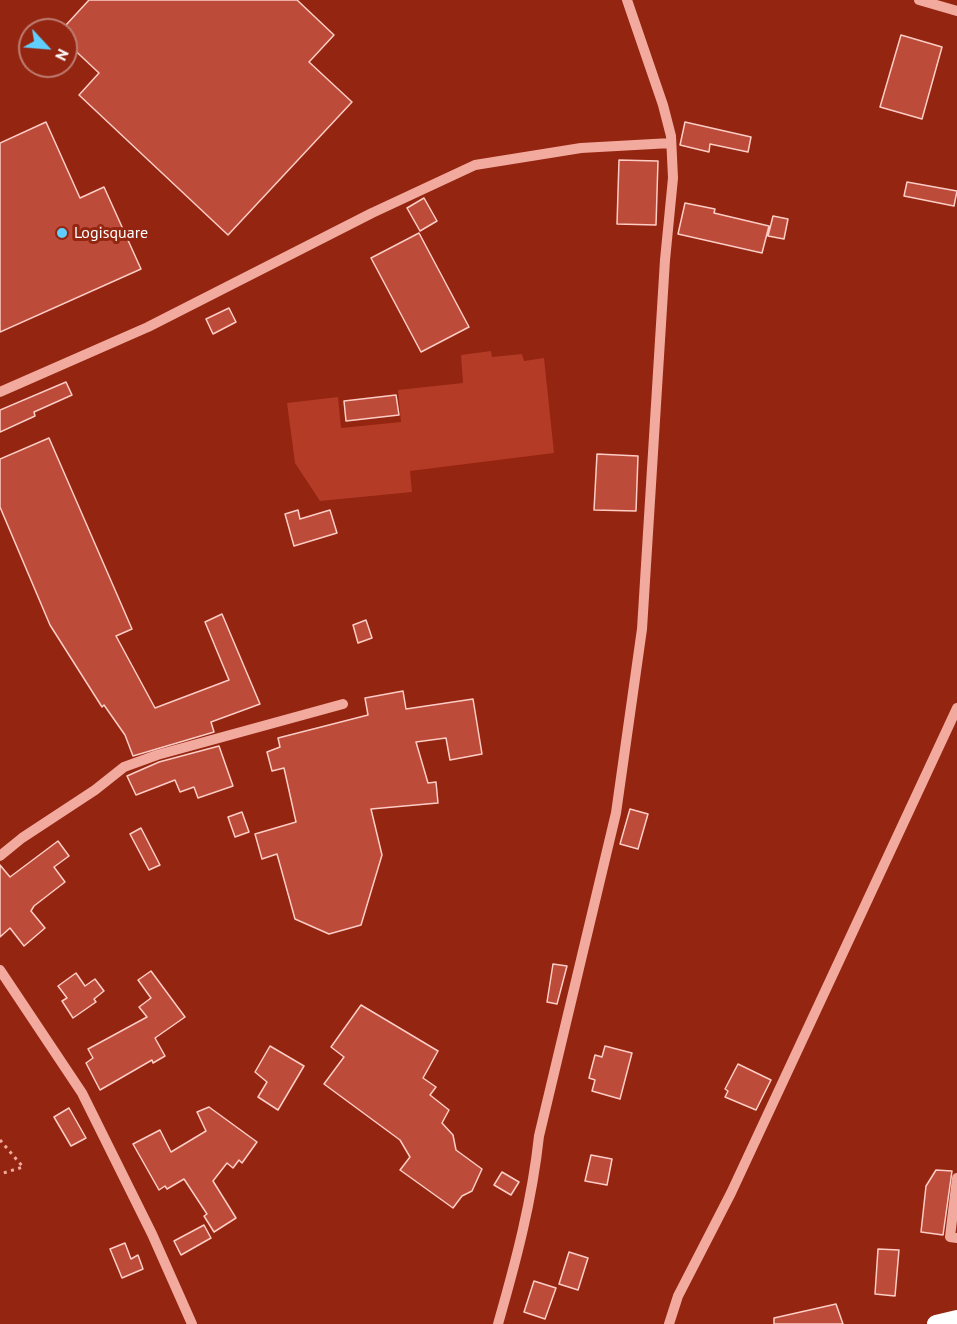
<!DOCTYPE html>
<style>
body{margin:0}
#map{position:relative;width:957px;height:1324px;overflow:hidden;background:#932511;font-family:"PT Sans",sans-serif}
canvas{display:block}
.north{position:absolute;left:18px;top:18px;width:60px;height:60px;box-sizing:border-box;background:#932511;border:2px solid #be7c70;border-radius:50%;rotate:116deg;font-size:16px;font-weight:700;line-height:24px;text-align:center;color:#fff}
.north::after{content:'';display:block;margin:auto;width:21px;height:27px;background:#60cfff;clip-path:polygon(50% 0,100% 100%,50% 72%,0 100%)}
</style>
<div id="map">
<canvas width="957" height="1324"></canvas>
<div class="north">N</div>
</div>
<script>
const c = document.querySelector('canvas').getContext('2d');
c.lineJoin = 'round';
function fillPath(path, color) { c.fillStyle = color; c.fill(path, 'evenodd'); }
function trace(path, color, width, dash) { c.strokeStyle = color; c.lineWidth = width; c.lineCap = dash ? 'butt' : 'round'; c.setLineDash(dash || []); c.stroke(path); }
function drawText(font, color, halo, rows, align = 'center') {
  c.font = font + ' "PT Sans",sans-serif'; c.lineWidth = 6; c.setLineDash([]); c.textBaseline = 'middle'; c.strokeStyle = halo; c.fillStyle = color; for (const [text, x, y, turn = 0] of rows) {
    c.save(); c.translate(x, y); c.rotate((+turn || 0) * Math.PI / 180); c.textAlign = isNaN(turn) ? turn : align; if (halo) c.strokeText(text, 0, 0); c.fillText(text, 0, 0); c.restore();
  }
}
const green = new Path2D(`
 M491 351 492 357 522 354 524 361 544 358 554 453 410 471 412 492 320 501 295 463 287 403 338 397 341 428 401 422 398 390 463 383 461 355Z`);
const building = new Path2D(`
 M89 0H297L334 35 309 62 352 102 228 235 79 95 99 73 66 42V25Z
 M901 35 942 47 922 119 880 107Z
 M46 122 80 198 104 187 141 269 0 332V143Z
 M685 122 751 137 748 152 710 144 709 152 680 145Z
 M619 160 658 161 656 225 617 224Z
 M907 182 957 191 954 206 904 196Z
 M424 198 437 221 420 231 407 208Z
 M685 203 715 209 714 213 769 226 762 253 678 234Z
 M773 216 788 219 784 239 768 236Z
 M419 233 469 327 421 352 371 258Z
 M229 308 236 322 213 334 206 319Z
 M66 382 72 395 34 412 35 416 0 432V410Z
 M396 395 399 415 346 421 344 401Z
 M49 438 132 629 116 636 155 708 229 680 205 622 222 614 260 704 211 722 214 732 133 756 125 735 104 705 102 707 50 625 0 507V459Z
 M597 454 638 456 636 511 594 510Z
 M298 510 300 519 330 510 337 533 294 546 285 514Z
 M366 620 372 638 358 643 353 625Z
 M403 691 406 709 473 699 482 754 450 760 446 738 416 742 428 783 436 782 438 803 371 809 382 855 361 925 329 934 295 919 277 854 262 859 255 834 296 822 284 768 272 771 267 752 280 747 278 738 368 715 365 698Z
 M219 746 233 786 198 798 194 787 180 792 175 780 136 795 127 776 159 762Z
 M630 809 648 814 638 849 620 844Z
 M242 812 249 832 235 837 228 817Z
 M141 828 160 865 149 870 130 834Z
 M58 841 69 856 54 867 65 882 34 906 31 911 45 928 24 946 10 928 0 937V865L10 877Z
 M553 964 567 966 557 1004 547 1002Z
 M151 971 185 1017 155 1038 165 1056 153 1063 152 1060 100 1090 86 1063 93 1058 88 1049 147 1017 139 1007 151 998 138 980Z
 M76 973 85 986 95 979 104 991 94 999 96 1002 73 1018 62 1001 67 998 58 986Z
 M361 1005 438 1051 423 1078 436 1087 430 1095 449 1110 442 1123 453 1135 456 1150 482 1169 472 1191 462 1196 453 1208 400 1170 410 1157 400 1140 324 1084 344 1057 331 1047Z
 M270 1046 304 1066 278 1110 258 1097 267 1082 255 1072Z
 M605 1046 632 1053 620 1099 592 1091 595 1080 589 1078 595 1055 602 1057Z
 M738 1064 771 1080 756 1110 725 1097 728 1091 725 1089Z
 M209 1107 257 1142 242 1163 239 1160 233 1168 227 1163 213 1181 236 1218 214 1232 204 1216 207 1214 184 1179 167 1189 165 1186 159 1190 133 1144 160 1130 171 1152 206 1131 197 1112Z
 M69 1108 86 1138 71 1146 54 1117Z
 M591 1155 612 1159 607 1185 585 1181Z
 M936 1170 952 1171 943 1235 921 1232 926 1186Z
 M502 1172 519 1182 511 1195 494 1185Z
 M204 1225 211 1238 181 1255 174 1241Z
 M125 1243 131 1259 138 1255 143 1269 122 1278 110 1249Z
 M878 1249 899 1250 895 1296 875 1294Z
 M569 1252 588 1258 578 1290 559 1284Z
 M534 1281 556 1288 545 1319 524 1312Z
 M836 1304 843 1324H774V1318Z`);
const path = new Path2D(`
 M0 1140 23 1167 0 1174`);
const minor = new Path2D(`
 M919 0 957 11
 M0 392 148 327 372 213 475 165 581 148 671 143
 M0 856 22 838 95 790 124 767 157 755 343 704
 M0 970 82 1093 152 1234 192 1324
 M957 1178 950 1237 957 1238
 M498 1324C516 1261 532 1201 539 1136L616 813 642 629 665 260 673 178 671 136 663 105 627 0
 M669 1324 678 1296 731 1193 957 708`);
const highway = new Path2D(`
 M936 1324 957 1319`);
const markers = [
 [62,233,6,"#60cfff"]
];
const poiNames = [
 ["Logisquare",74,233]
];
fillPath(green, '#b43b26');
fillPath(building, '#bc4c39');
trace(building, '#fdcdc6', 1.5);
trace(path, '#f3aa9e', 3, [3, 4.5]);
trace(minor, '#f3aa9e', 10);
trace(highway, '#fff', 18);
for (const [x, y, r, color] of markers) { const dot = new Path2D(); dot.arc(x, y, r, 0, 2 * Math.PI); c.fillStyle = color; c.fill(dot); trace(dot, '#932511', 2); }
drawText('16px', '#fff', '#932511', poiNames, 'left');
</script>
